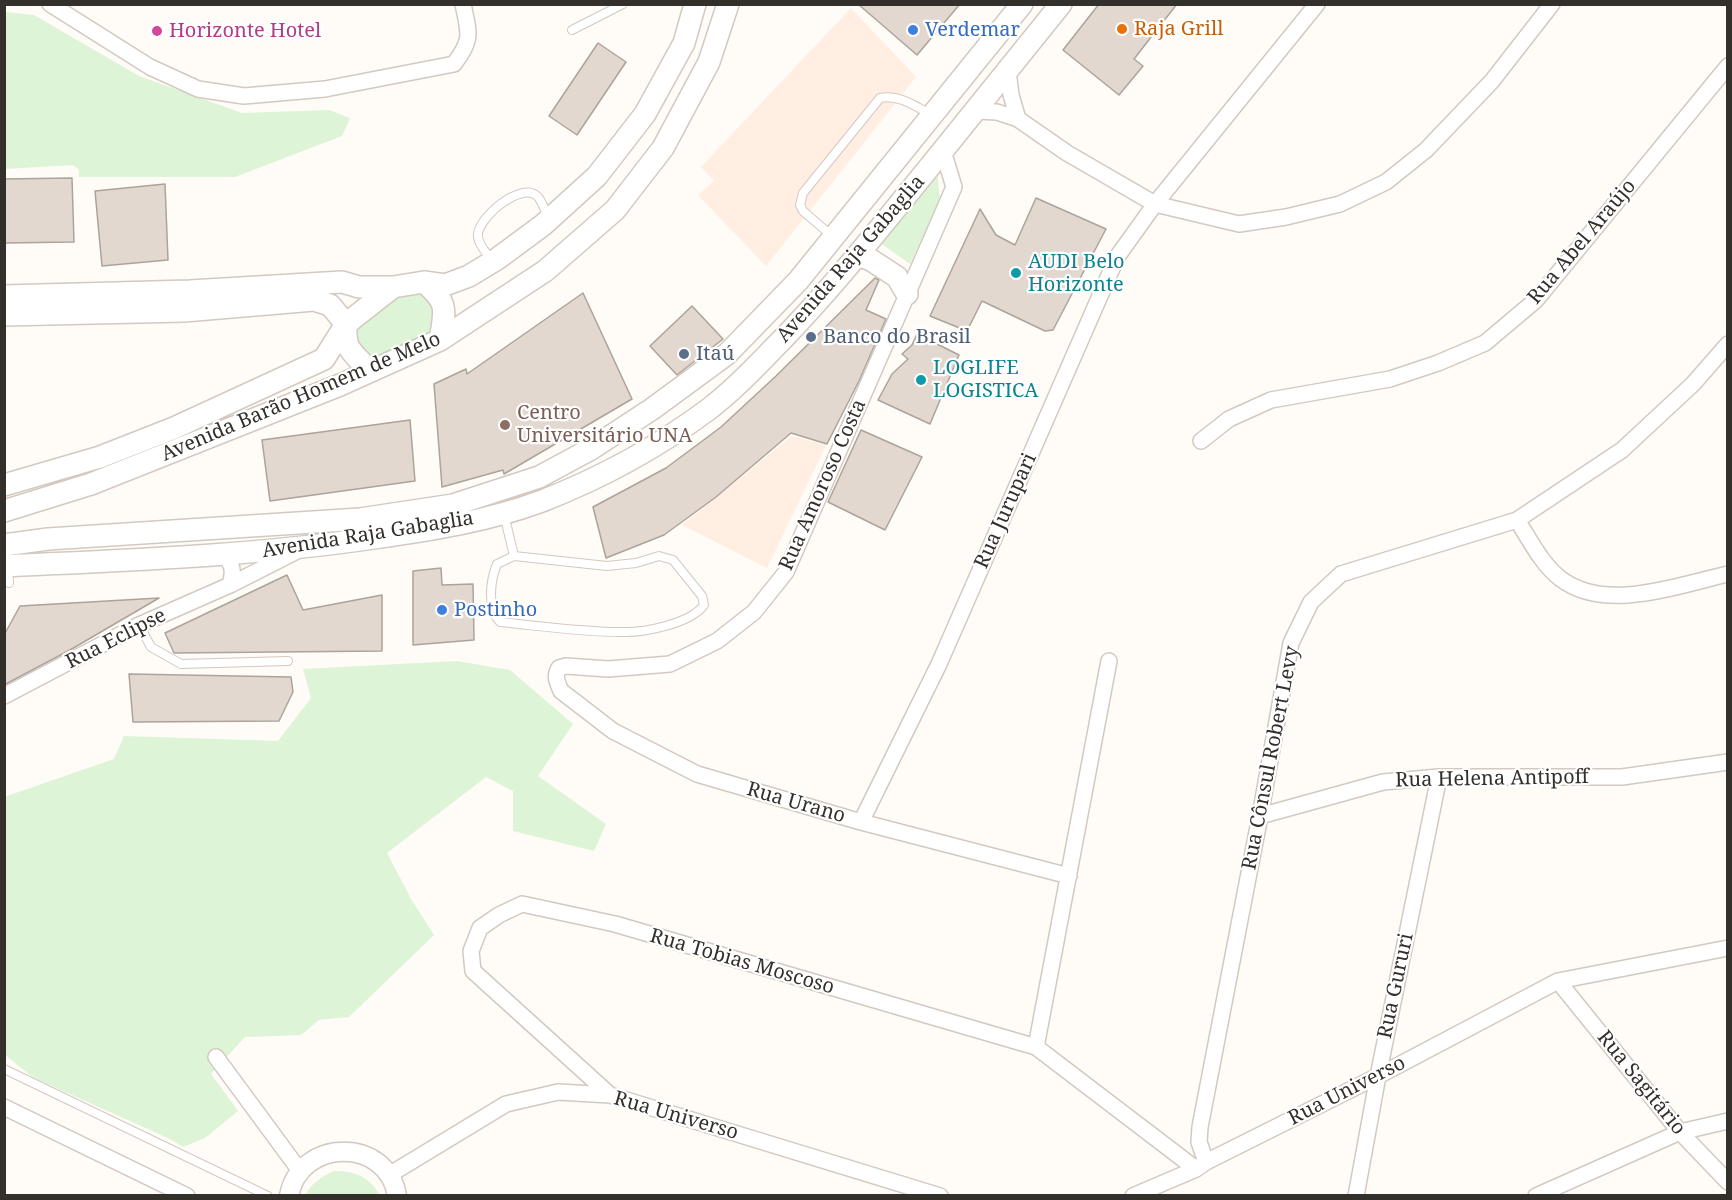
<!DOCTYPE html>
<meta charset="utf-8">
<style>
body{margin:0}
#map{position:relative;width:1732px;height:1200px;overflow:hidden;background:#fffbf7;font-family:"Noto Serif",serif}
canvas{display:block}
.frame{position:absolute;inset:0;border:6px solid #33302c;pointer-events:none}
</style>
<div id="map">
<canvas width="1732" height="1200"></canvas>
<div class="frame"></div>
</div>
<script>
const c = document.querySelector('canvas').getContext('2d');
c.lineJoin = 'round';
function fillPath(path, color) { c.fillStyle = color; c.fill(path, 'evenodd'); }
function trace(path, color, width, dash) { c.strokeStyle = color; c.lineWidth = width; c.lineCap = dash ? 'butt' : 'round'; c.setLineDash(dash || []); c.stroke(path); }
function drawText(font, color, halo, rows, align = 'center') {
  c.font = font + ' "Noto Serif",serif'; c.lineWidth = 4.5; c.setLineDash([]); c.textBaseline = 'middle'; c.strokeStyle = halo; c.fillStyle = color; for (const [text, x, y, turn = 0] of rows) {
    c.save(); c.translate(x, y); c.rotate((+turn || 0) * Math.PI / 180); c.textAlign = isNaN(turn) ? turn : align; if (halo) c.strokeText(text, 0, 0); c.fillText(text, 0, 0); c.restore();
  }
}
const built = new Path2D(`
 M851 8 916 77 766 266 698 195 714 181 701 167Z
 M792 436 826 445 767 568 682 525Z`);
const green = new Path2D(`
 M5 12 34 15 139 76 242 113 329 110 350 118 342 136 235 177H79V170L73 165 5 169Z
 M937 172 940 199 910 264 882 244Z
 M416 291 429 297 437 322 428 335 376 356 366 357 353 334C364 315 396 297 416 291Z
 M457 661 510 670 573 724 538 776 606 824 594 851 513 831V791L486 777 387 853 411 899 434 935 349 1017 319 1020 301 1035 245 1037 211 1074 238 1111 205 1138 183 1147 170 1139 34 1078 5 1055 4 797 114 759 124 736 278 741 311 698 303 669Z
 M334 1171C356 1171 369 1177 380 1195H305C313 1182 321 1177 334 1171Z`);
const building = new Path2D(`
 M858 4H960L917 55Z
 M1099 4H1177L1134 59 1143 66 1119 95 1063 50Z
 M598 43 626 62 577 135 549 116Z
 M72 178 74 242 4 243V179Z
 M165 184 168 260 102 266 95 191Z
 M1036 198 1106 229 1053 330 1045 331 982 301 967 331 930 316 980 209 996 235 1015 245Z
 M875 278 879 280 866 310 886 319 859 381 827 444 791 433 716 497 664 535 606 558 593 507 666 468 721 427 776 376Z
 M583 293 632 399 504 474 503 470 442 487 434 384 466 369 467 374Z
 M692 306 723 339 677 375 650 346Z
 M917 334 959 355 930 424 878 400 892 374 908 359 902 354 912 345Z
 M410 420 415 481 270 501 262 440Z
 M861 430 922 457 885 530 828 502Z
 M441 568 442 585 473 584 474 640 413 645V571Z
 M287 575 303 610 382 595V651L174 653 165 633Z
 M159 598 70 650 4 685V635L20 606Z
 M129 674 291 677 293 692 279 721 133 722Z`);
const service = new Path2D(`
 M572 30 623 4
 M832 236 803 211 800 205 803 193 880 98C898 94 915 106 930 114
 M492 261C487 253 479 246 478 237 475 220 522 179 538 197 543 203 545 212 549 218
 M504 514 514 556
 M514 556 607 566 636 563 659 556 673 560 702 596 704 605C690 624 643 633 621 632 581 632 540 626 500 622 487 609 490 581 497 564Z
 M8 566 9 583
 M139 625 151 647 181 664 288 661
 M4 1069 268 1196`);
const minor = new Path2D(`
 M50 4 150 67 198 89 244 96 325 89 454 64C473 39 469 34 463 4
 M1008 71 1011 95 1018 119
 M977 111 997 112 1018 119 1067 153 1155 204 1239 224 1286 217 1340 204 1386 182 1426 150 1492 81 1552 4
 M943 151 954 187 786 572 754 612 717 641 670 664 608 669 566 666 559 668C554 676 557 682 561 691L613 731 697 774 861 822 1069 876
 M1201 441 1229 419 1271 400 1390 379 1438 363 1485 343 1536 300 1728 66
 M1517 520C1530 540 1542 565 1561 579 1606 613 1678 585 1728 574
 M224 555C233 565 234 571 230 585
 M4 696 139 625 230 585 297 551
 M1260 816 1383 782 1439 777H1622L1728 762
 M861 822 939 664 1117 257 1155 204 1317 4
 M1558 981 1680 1132 1728 1182
 M1036 1047 1109 661
 M216 1057 300 1171
 M610 1095 473 971 471 951 480 928 499 915 522 904 615 924 1036 1047 1196 1169
 M4 1107 187 1196
 M1206 1162 1199 1142 1200 1127 1260 816 1291 643 1311 602 1341 574 1517 520 1622 450 1693 384 1728 344
 M389 1175 506 1104 558 1092 610 1095 940 1196
 M1133 1196 1196 1169 1206 1162 1378 1076 1558 981 1728 948
 M1356 1196 1378 1076 1439 777
 M1536 1196 1680 1132 1728 1121`);
const tertiary = new Path2D(`
 M289 1196C300 1137 388 1137 397 1196`);
const secondary = new Path2D(`
 M858 255 871 260 897 277 907 294
 M424 282C449 303 445 310 440 340
 M4 296 190 291 342 282 359 287H393
 M4 315 184 311 314 300 330 305 346 324
 M346 324C345 348 349 349 365 366L378 367
 M4 485 100 457 174 428 324 359 346 324 393 287 424 282 445 285 469 276 497 259 543 225 597 176 645 114 684 43 695 4
 M4 511 91 484 340 385 440 340 545 271 615 210 663 148 709 62 728 4
 M4 545 48 539 360 519 453 505 539 477 591 449 652 409 727 354 798 281 1022 4
 M4 566C128 560 251 556 374 538 430 530 489 521 542 501 601 478 658 447 709 409 731 392 751 372 770 352 812 310 850 265 888 218 946 147 1003 76 1061 4`);
const markers = [
 [1122,29,6,"#e8710a"],
 [913,30,6,"#3f7fe0"],
 [157,31,6,"#d1479c"],
 [1016,273,6,"#0f9aa8"],
 [811,337,6,"#5c6f8a"],
 [684,354,6,"#5c6f8a"],
 [921,380,6,"#0f9aa8"],
 [505,425,6,"#8d6e63"],
 [442,610,6,"#3f7fe0"]
];
const foodNames = [
 ["Raja Grill",1134,29]
];
const shopNames = [
 ["Verdemar",925,30],
 ["Postinho",454,610]
];
const hotelNames = [
 ["Horizonte Hotel",169,31]
];
const streetNames = [
 ["Rua Abel Araújo",1582,242,-50],
 ["Avenida Raja Gabaglia",851,259,-49],
 ["Avenida Barão Homem de Melo",301,397,-23],
 ["Rua Amoroso Costa",823,485,-66],
 ["Rua Jurupari",1006,511,-66],
 ["Avenida Raja Gabaglia",368,535,-9],
 ["Rua Eclipse",116,639,-27],
 ["Rua Cônsul Robert Levy",1271,758,-79],
 ["Rua Helena Antipoff",1492,779,-1],
 ["Rua Urano",796,803,16],
 ["Rua Tobias Moscoso",742,962,16],
 ["Rua Gururi",1396,986,-78],
 ["Rua Sagitário",1641,1083,51],
 ["Rua Universo",1347,1091,-27],
 ["Rua Universo",676,1116,16]
];
const cultureNames = [
 ["AUDI Belo",1028,262],
 ["Horizonte",1028,285],
 ["LOGLIFE",933,368],
 ["LOGISTICA",933,391]
];
const serviceNames = [
 ["Banco do Brasil",823,337],
 ["Itaú",696,354]
];
const educationNames = [
 ["Centro",517,413],
 ["Universitário UNA",517,436]
];
fillPath(built, '#ffeee1');
fillPath(green, '#ddf4d7');
fillPath(building, '#e2d8d0');
trace(building, '#aca39b', 1.5);
trace(service, '#d3c9c1', 10);
trace(minor, '#d3c9c1', 18);
trace(tertiary, '#d3c9c1', 21);
trace(secondary, '#d3c9c1', 24);
trace(service, '#fff', 8);
trace(minor, '#fff', 15);
trace(tertiary, '#fff', 18);
trace(secondary, '#fff', 21);
for (const [x, y, r, color] of markers) { const dot = new Path2D(); dot.arc(x, y, r, 0, 2 * Math.PI); c.fillStyle = color; c.fill(dot); trace(dot, '#fff', 2); }
drawText('20px', '#c56008', '#fff', foodNames, 'left');
drawText('20px', '#366cbe', '#fff', shopNames, 'left');
drawText('20px', '#b23c85', '#fff', hotelNames, 'left');
drawText('20px', '#33302c', '#fff', streetNames);
drawText('20px', '#0d838f', '#fff', cultureNames, 'left');
drawText('20px', '#4e5e75', '#fff', serviceNames, 'left');
drawText('20px', '#785e54', '#fff', educationNames, 'left');
</script>
